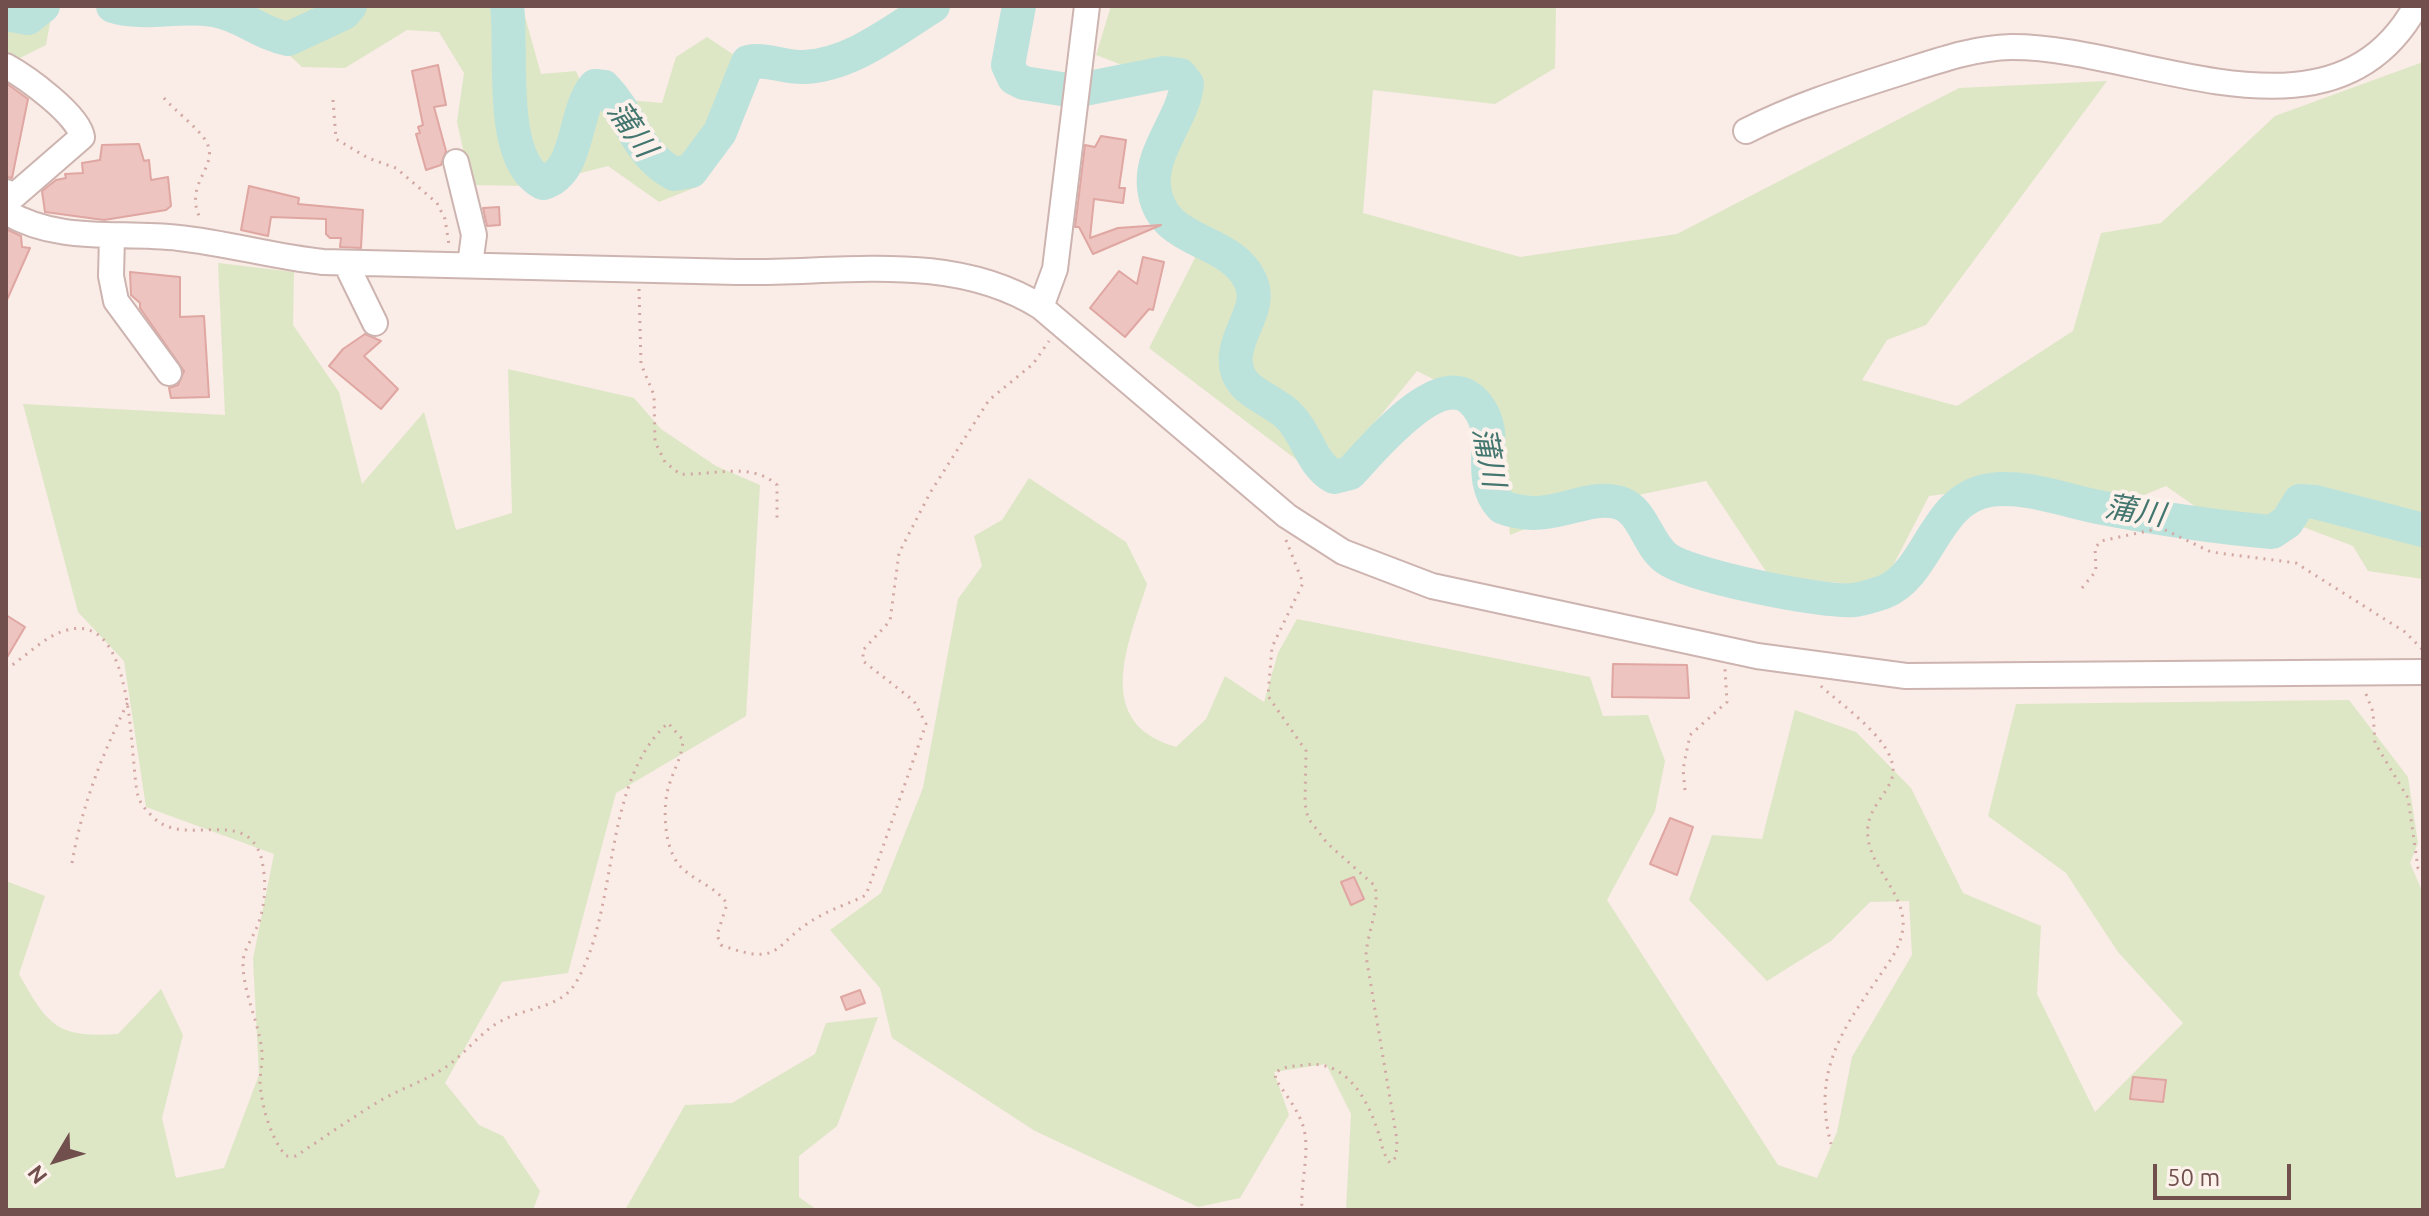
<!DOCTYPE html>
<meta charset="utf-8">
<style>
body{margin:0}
#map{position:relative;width:2429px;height:1216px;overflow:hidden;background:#faece6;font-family:Ubuntu,sans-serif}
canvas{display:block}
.frame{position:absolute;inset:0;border:8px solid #714f4d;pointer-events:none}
.north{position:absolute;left:16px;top:1120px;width:80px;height:80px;-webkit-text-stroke:6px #fdf1ec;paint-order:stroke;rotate:232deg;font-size:22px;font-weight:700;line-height:32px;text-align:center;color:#714f4d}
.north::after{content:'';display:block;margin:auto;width:28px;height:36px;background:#714f4d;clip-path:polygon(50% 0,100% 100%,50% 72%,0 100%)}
.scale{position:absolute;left:2153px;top:1164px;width:138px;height:36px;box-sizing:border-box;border:4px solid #714f4d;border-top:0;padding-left:10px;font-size:24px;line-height:28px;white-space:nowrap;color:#714f4d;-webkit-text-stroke:6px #fdf1ec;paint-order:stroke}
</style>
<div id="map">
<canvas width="2429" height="1216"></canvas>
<div class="frame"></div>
<div class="north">N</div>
<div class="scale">50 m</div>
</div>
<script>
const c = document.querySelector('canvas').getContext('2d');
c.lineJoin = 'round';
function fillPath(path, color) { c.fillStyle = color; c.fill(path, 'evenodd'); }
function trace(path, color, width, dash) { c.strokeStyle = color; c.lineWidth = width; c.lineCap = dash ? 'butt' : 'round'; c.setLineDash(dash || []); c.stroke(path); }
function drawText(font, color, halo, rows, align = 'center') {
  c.font = font + ' Ubuntu,"Noto Sans JP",sans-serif'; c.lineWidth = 8; c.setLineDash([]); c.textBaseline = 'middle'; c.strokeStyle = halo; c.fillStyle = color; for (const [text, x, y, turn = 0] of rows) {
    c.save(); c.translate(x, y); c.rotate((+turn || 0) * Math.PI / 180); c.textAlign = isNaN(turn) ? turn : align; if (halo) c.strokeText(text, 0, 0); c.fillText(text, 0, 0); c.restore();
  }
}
const green = new Path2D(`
 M6 6H53L46 45 14 61 6 51Z
 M122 6H522L541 74 576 71 587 96 662 103 676 57 707 37 758 71 721 149 699 186 659 202 608 166 530 186 471 185 457 122 464 73 439 32 407 30 345 68 302 67 259 27 130 14Z
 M1111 6H1556L1555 68 1495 104 1373 90 1363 213 1520 257 1677 234 1959 88 2107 81 1926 325 1887 340 1862 380 1957 406 2073 331 2101 233 2161 223 2275 116 2423 62V579L2368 571 2353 546 2272 515 2243 540 2166 486 2112 508 1994 488 1929 496 1882 587 1769 576 1706 481 1580 507 1510 535 1497 411 1417 371 1326 482 1149 348 1195 258 1155 207 1174 85 1096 55Z
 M218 263 294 272 293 325 339 392 362 484 424 412 456 530 512 513 508 369 634 398 661 429 716 466 760 485 746 716 616 793 568 973 502 982 445 1083 479 1125 503 1136 540 1191 533 1210H6V881L45 896 19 974C48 1026 57 1038 118 1034L161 989 183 1035 162 1118 176 1178 224 1168 259 1075 253 959 274 854 146 807 124 661 78 612 23 404 225 415Z
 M1029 478 1126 542 1147 584C1128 644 1092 723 1176 747L1206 719 1225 676 1264 702 1278 653 1297 619 1590 677 1603 716 1648 715 1665 761 1655 811 1607 900 1778 1165 1817 1178 1837 1132 1852 1057 1912 955 1909 901 1870 902 1831 941 1767 981 1689 900 1712 835 1762 839 1795 710 1856 732 1911 788 1963 893 2041 926 2037 994 2095 1112 2183 1023 2118 952 2066 873 1988 816 2016 704 2349 700 2408 777 2418 843 2410 863 2423 893V1210H1346L1351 1114 1326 1064 1274 1072 1289 1115 1240 1198 1198 1207 1035 1131 892 1038 880 988 830 930 881 893 923 788 958 599 982 566 974 536 1002 520Z
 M878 1017 837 1126 799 1156V1197L817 1210H625L685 1105 732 1103 815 1054 826 1023Z`);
const river = new Path2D(`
 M113 6C145 16 180 4 213 10 241 14 261 34 288 39L344 13 350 6
 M507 6C513 51 497 160 543 183 580 173 573 111 595 86L604 87C633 117 634 151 674 174L691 171 720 132 748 62C766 58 786 68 804 67 852 65 894 30 933 6
 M1019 6 1008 65 1014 78 1024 83 1074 91 1165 73 1180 75 1187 84C1183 119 1150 151 1154 187 1160 246 1228 235 1250 280 1263 306 1238 329 1236 355 1232 391 1268 396 1288 415 1308 434 1309 462 1334 477L1350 473C1373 449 1436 370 1471 399 1480 407 1486 419 1488 431 1490 458 1482 486 1502 507 1552 526 1584 492 1620 503 1643 510 1647 544 1666 558 1689 576 1824 603 1854 600 1863 599 1875 595 1884 592 1929 574 1934 498 1990 490 2026 485 2063 500 2098 507 2155 518 2214 527 2272 532L2287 522 2300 501 2315 502 2423 530
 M6 14 28 18 43 6`);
const building = new Path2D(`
 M438 65 446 105 434 107 446 151 441 165 426 170 416 134 420 133 418 127 423 125 412 71Z
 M6 83 28 99 12 178 6 177Z
 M1101 136 1126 140 1119 188H1125L1123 203 1094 199 1090 238 1118 228 1161 225 1093 254 1079 227H1075L1085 145 1095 147Z
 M139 144 144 161 149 160 151 180 168 177 171 206 166 210 104 220 45 212 42 191 56 180 66 178 65 174 83 173 82 163 100 160 102 145Z
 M249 186 299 198 298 204 363 210 361 248 340 247 341 238H330L326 234V219L271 217 268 236 241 230Z
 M499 207 500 225 487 226 483 208Z
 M6 229 21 236 22 247 30 248 6 302Z
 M1143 257 1164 262 1153 310 1149 309 1125 337 1090 308 1119 271 1137 284Z
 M130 272 180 277V317L204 316 209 397 171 398 169 388 178 385 184 371 140 308V303L131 295Z
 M365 334 381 341 364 356 398 389 381 409 329 366 343 349Z
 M6 615 25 627 6 659Z
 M1613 664 1687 665 1689 698 1612 697Z
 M1670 818 1693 827 1677 875 1650 864Z
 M1354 877 1364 899 1351 905 1341 882Z
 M860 990 865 1003 846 1010 841 997Z
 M2133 1077 2166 1080 2163 1102 2130 1099Z`);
const path = new Path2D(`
 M164 98C175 111 201 130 207 143 219 168 182 184 201 220
 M333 100 336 139 368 158 396 168 437 203 445 219 449 245
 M639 289 641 364 654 395 655 442 665 462 680 474C712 476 751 461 777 485V523
 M1286 540 1303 583 1272 647 1268 696 1306 751 1305 804 1308 818 1327 843 1375 886C1380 908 1367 933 1366 956L1397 1140 1396 1157 1390 1163C1381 1151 1382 1142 1377 1129 1366 1095 1343 1059 1305 1065 1294 1066 1284 1066 1275 1073L1276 1080C1286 1095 1299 1111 1304 1129 1310 1155 1300 1183 1302 1210
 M2082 588 2096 571 2095 548 2101 541 2161 528 2211 552 2296 563 2405 632 2423 650
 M6 669C26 657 44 636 67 630 137 611 129 762 138 796 141 805 146 810 152 816 183 850 245 805 261 857 267 879 266 908 256 929 252 939 243 951 243 963 243 993 259 1022 262 1052 263 1062 260 1072 260 1082 261 1105 271 1139 286 1156H296C323 1138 350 1119 378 1102 399 1089 423 1082 443 1069 465 1055 481 1030 505 1019 527 1008 561 1007 575 984 620 910 601 783 668 723L683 740C682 759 671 774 667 793 663 814 665 848 679 865 693 881 716 886 727 904L717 935 721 945C786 969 771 942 820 916 834 908 851 903 866 895L926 724 914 701 863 661V650L890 621 899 553 930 493 989 400 1033 364 1049 341
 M1821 686C1843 707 1908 749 1890 783 1880 803 1865 813 1868 838 1872 870 1906 895 1903 928 1900 950 1888 963 1876 981 1838 1035 1813 1076 1831 1144
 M2366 694 2373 712 2375 743 2408 798 2418 868 2423 875
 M1685 790 1683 769 1690 735 1727 702 1725 669
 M72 863C82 805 102 755 128 702`);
const minor = new Path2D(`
 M6 66C26 77 79 115 82 137L14 196 6 192
 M1746 131C1793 107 1843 91 1893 75 1932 63 1970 48 2011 47 2140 46 2332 158 2416 6
 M456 162 474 235 470 265
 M6 212C61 244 118 231 179 238 227 243 274 257 323 262 461 266 599 269 737 272 838 274 951 250 1041 307L1287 516 1343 552 1432 586 1757 656 1906 676 2423 672
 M112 236 111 276 116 301 169 373
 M350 263V272L375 323
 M1041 307 1055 269 1087 6`);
const waterNames = [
 ["蒲川",632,129,55],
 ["蒲川",1489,457,79],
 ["蒲川",2135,511,9]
];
fillPath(green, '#dde7c6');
trace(river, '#bce2dc', 34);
fillPath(building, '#edc4c0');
trace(building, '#dfa6a2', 2);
trace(minor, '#cdb4b0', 28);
trace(path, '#d2a7a3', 3, [2, 6]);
trace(minor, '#fff', 24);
drawText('italic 30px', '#42766e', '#fdf1ec', waterNames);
</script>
